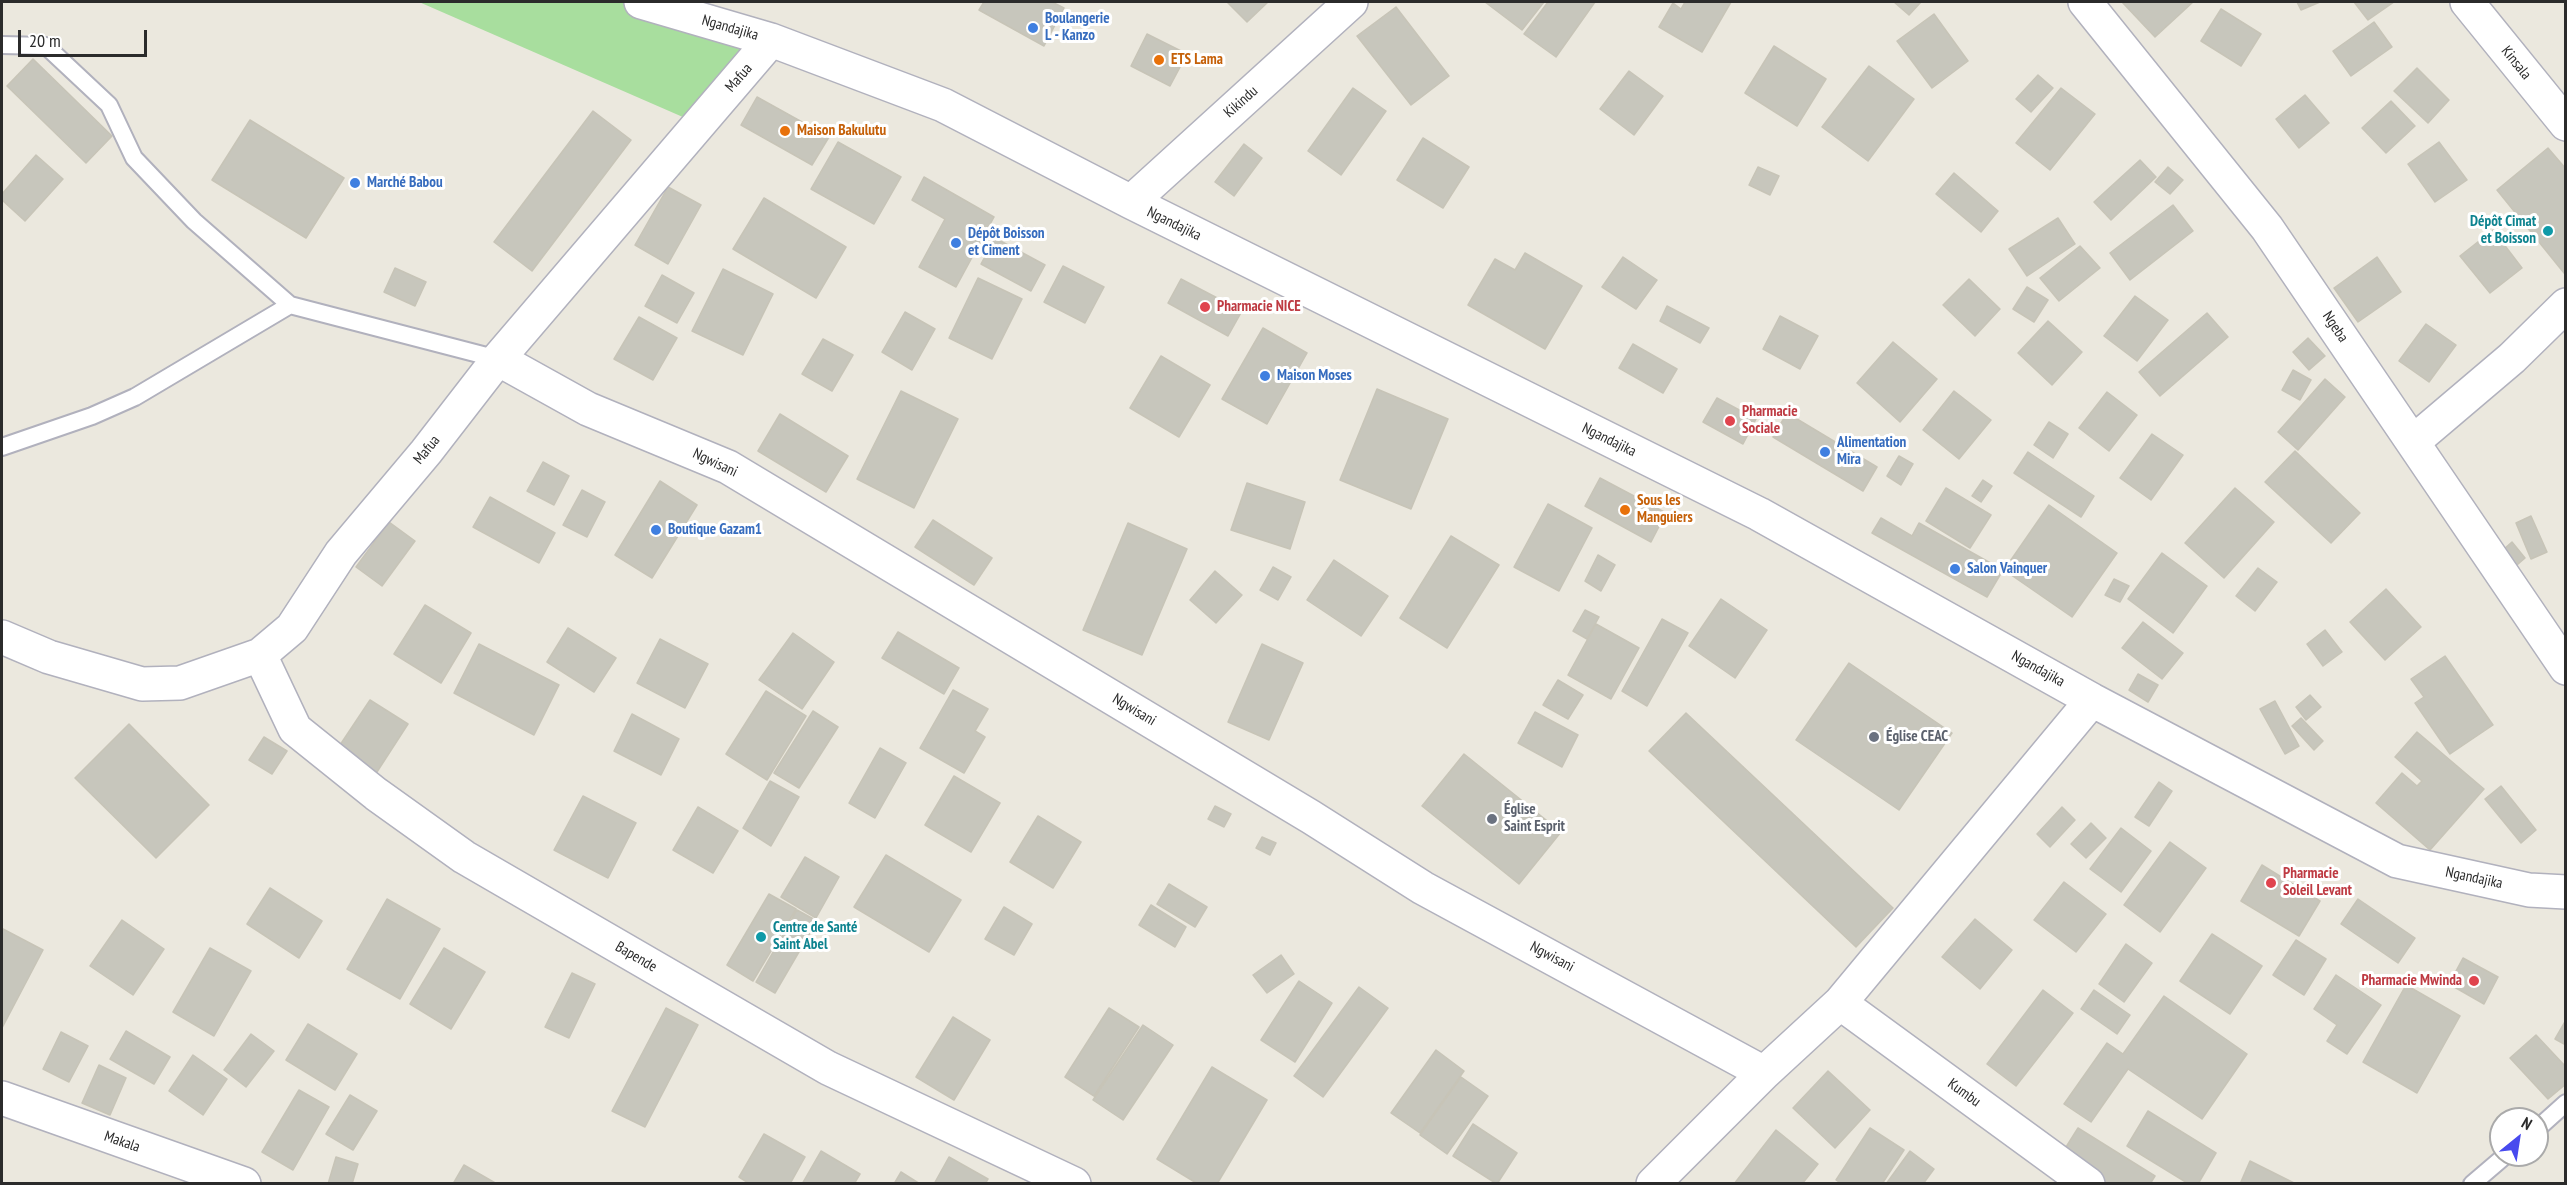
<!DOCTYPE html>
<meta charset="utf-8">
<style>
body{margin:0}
#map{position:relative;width:2567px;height:1185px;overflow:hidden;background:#ebe8de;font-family:"PT Sans Narrow",sans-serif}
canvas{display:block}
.frame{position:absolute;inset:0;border:3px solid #2b2b2b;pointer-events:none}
.north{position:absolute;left:2489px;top:1107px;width:60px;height:60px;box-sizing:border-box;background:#fff;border:2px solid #aaa;border-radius:50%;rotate:30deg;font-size:16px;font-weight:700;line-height:24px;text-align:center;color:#2b2b2b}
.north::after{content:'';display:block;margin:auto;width:21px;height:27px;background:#484aee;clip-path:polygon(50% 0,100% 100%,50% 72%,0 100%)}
.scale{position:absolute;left:18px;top:30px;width:129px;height:27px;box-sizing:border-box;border:3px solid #2b2b2b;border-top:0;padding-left:8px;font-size:18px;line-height:21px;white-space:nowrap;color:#2b2b2b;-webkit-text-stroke:4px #fff;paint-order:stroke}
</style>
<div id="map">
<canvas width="2567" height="1185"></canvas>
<div class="frame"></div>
<div class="north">N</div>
<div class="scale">20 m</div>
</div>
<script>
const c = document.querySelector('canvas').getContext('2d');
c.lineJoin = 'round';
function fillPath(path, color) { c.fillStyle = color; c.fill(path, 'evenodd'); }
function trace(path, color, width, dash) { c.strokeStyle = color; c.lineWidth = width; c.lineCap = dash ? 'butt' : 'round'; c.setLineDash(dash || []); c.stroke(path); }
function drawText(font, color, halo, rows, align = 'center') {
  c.font = font + ' "PT Sans Narrow",sans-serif'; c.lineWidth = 6; c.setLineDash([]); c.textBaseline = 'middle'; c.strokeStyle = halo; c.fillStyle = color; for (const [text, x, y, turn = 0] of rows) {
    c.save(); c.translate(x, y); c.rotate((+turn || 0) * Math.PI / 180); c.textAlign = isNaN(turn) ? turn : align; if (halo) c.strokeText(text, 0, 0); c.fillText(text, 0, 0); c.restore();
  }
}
const green = new Path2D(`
 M419 2H641L771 40 692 121Z`);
const building = new Path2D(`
 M984 2H1052L1064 8 1044 46 979 10Z
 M1227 2H1268L1247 22Z
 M1485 2H1544L1522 30Z
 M1548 2H1595L1556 57 1524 34Z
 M1685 2H1731L1702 52 1659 27 1673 3 1681 9Z
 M1894 2H1921L1909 15Z
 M2122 2H2193L2155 37Z
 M2297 2H2320L2301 10Z
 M2354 2H2394L2368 20Z
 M1396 7 1449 76 1411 105 1357 36Z
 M2221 9 2261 34 2241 66 2201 41Z
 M1934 14 1968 61 1932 88 1897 41Z
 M2374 22 2392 47 2351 76 2333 51Z
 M1147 34 1187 54 1170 86 1131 66Z
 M1774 46 1826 79 1797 126 1745 93Z
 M33 59 112 136 86 163 7 86Z
 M1869 66 1914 99 1868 161 1822 127Z
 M2417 68 2449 100 2428 123 2394 91Z
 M1629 71 1663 96 1634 135 1600 109Z
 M2038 75 2053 88 2031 112 2016 99Z
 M1353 88 1386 111 1341 175 1308 151Z
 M2061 88 2095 114 2050 170 2016 143Z
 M2305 95 2329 123 2299 148 2276 119Z
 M757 97 829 137 812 165 741 125Z
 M2391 101 2415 126 2386 153 2362 128Z
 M593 111 631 140 532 271 494 242Z
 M250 120 344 178 306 238 212 180Z
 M1423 138 1469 167 1443 208 1397 180Z
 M838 142 901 177 874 224 811 189Z
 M2439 142 2467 180 2435 202 2408 164Z
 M1244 144 1262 158 1234 196 1215 182Z
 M2548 148 2566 169 2564 273 2497 190Z
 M36 155 63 179 25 221 2 200V194Z
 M2140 160 2156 177 2111 220 2094 202Z
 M1758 167 1779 176 1770 195 1749 185Z
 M2168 167 2183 180 2170 194 2155 182Z
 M1954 173 1998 211 1981 232 1936 194Z
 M924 177 994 217 956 287 919 267 945 219 912 200Z
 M668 187 701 205 668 264 635 245Z
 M764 198 846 247 816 298 733 249Z
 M2173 205 2193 231 2130 280 2110 253Z
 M2058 218 2075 244 2027 276 2009 249Z
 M2493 230 2522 268 2490 293 2460 256Z
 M995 238 1045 265 1031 291 981 264Z
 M2080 246 2100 268 2059 301 2040 278Z
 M1525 253 1582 286 1545 349 1468 305 1495 259 1515 270Z
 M1623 257 1657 280 1636 309 1602 287Z
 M2377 257 2401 292 2358 322 2334 288Z
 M1063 266 1104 287 1085 323 1044 302Z
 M395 268 426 282 415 306 384 292Z
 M723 269 773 294 743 355 692 331Z
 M662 275 694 293 677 323 645 306Z
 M978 278 1022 299 992 359 949 338Z
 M1181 279 1242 311 1228 336 1168 303Z
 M1969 279 2000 309 1975 336 1943 305Z
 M2027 287 2048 300 2034 322 2013 309Z
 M2135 296 2168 320 2137 361 2104 336Z
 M1667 306 1709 328 1700 343 1660 321Z
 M905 312 935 329 912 370 882 352Z
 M2207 313 2228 337 2160 396 2139 372Z
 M1780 316 1818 336 1800 369 1763 349Z
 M639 317 677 338 653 380 614 359Z
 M2048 321 2082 352 2052 385 2018 353Z
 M2426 324 2456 345 2429 382 2399 361Z
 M1263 328 1307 353 1267 424 1222 399Z
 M2308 338 2325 356 2309 370 2293 352Z
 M823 339 853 355 832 391 802 374Z
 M1893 342 1937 379 1900 422 1857 383Z
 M1633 344 1677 369 1663 393 1619 368Z
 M1161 356 1210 385 1179 437 1130 408Z
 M2293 370 2311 380 2300 400 2282 390Z
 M2325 379 2345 397 2298 450 2278 432Z
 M1377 389 1448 419 1411 509 1340 480Z
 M901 391 958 419 914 508 857 479Z
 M1954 391 1991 420 1959 459 1923 430Z
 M2107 392 2137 415 2109 451 2079 428Z
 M1717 398 1756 419 1743 444 1703 422Z
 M1787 413 1877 467 1863 491 1773 437Z
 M780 414 848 456 826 492 758 451Z
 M2049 422 2068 434 2053 458 2034 445Z
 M2152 434 2183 455 2151 500 2120 478Z
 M2295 451 2360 513 2331 543 2265 482Z
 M2028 452 2094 496 2081 517 2014 473Z
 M1899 456 1913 464 1901 485 1887 476Z
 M543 462 569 476 554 505 527 491Z
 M1600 478 1666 513 1651 542 1585 506Z
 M1983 480 1992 486 1981 502 1972 496Z
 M660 481 697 505 652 578 615 555Z
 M1247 483 1305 502 1290 549 1231 530Z
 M1946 488 1991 515 1970 548 1926 521Z
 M2235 488 2274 522 2224 578 2185 543Z
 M582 490 605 502 587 537 563 525Z
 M490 497 555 533 539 563 473 527Z
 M1548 504 1592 528 1559 591 1514 567Z
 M2049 505 2117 553 2072 617 2004 570Z
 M2531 516 2547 552 2531 559 2516 523Z
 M1881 518 1912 536 1919 523 2003 570 1987 597 1872 533Z
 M933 520 992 558 974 585 915 547Z
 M389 522 415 541 382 586 356 567Z
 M1128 523 1187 549 1142 655 1083 630Z
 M1451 536 1499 565 1447 648 1400 618Z
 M2512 542 2525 558 2510 571 2496 556Z
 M2162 553 2207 586 2173 633 2128 599Z
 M1598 555 1615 565 1601 591 1585 581Z
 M1334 560 1388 596 1361 636 1307 600Z
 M1273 567 1291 577 1278 600 1260 590Z
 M2258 568 2277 582 2255 611 2236 596Z
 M1215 571 1242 595 1216 623 1190 600Z
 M2114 579 2129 586 2120 602 2105 595Z
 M2386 589 2421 627 2385 660 2350 622Z
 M1721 599 1767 630 1735 678 1689 646Z
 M425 605 471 633 441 683 394 654Z
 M1585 610 1599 617 1587 639 1573 631Z
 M1662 619 1688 633 1647 706 1622 691Z
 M2143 622 2183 653 2162 679 2122 648Z
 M1596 624 1639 648 1611 699 1568 675Z
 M568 628 616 658 594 692 547 662Z
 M2325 630 2342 652 2323 666 2307 644Z
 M898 632 959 668 944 694 882 658Z
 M793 633 834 662 802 709 759 680Z
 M660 639 708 664 685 708 637 683Z
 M479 644 559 685 534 735 454 693Z
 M1262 644 1303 663 1269 740 1228 722Z
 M2445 656 2493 725 2450 754 2415 703 2424 697 2411 679Z
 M1849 663 1952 733 1899 810 1796 740Z
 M2138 674 2158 685 2148 702 2129 690Z
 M1558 680 1583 695 1568 719 1543 705Z
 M953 690 988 709 975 731 985 737 964 773 920 748Z
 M766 691 806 716 767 780 726 754Z
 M2310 695 2321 707 2306 720 2296 707Z
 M370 700 408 724 375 775 336 751Z
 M2275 701 2299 746 2285 754 2260 709Z
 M813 711 838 727 799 788 774 773Z
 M1535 712 1578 735 1562 767 1518 743Z
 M1686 713 1893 908 1856 947 1649 751Z
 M632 714 679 739 661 775 614 751Z
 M2301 718 2323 741 2314 750 2292 726Z
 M129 724 209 805 156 858 75 778Z
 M2417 732 2484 789 2430 850 2376 803 2402 773 2417 786 2422 781 2395 757Z
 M264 737 287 751 272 774 249 760Z
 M880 748 906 763 875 818 849 803Z
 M1464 754 1561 832 1519 884 1422 806Z
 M954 776 1000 803 971 852 925 825Z
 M770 781 799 797 771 846 743 828Z
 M2159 782 2172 791 2149 826 2135 817Z
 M2501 786 2536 830 2521 843 2485 799Z
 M583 796 636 823 608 878 554 850Z
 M1215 806 1231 814 1224 827 1208 819Z
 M698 807 738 831 713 873 673 850Z
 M2062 807 2075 820 2050 847 2037 834Z
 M1038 816 1081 842 1053 888 1010 862Z
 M2091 823 2106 838 2086 858 2071 844Z
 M2121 828 2151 851 2121 892 2090 869Z
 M1262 837 1276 843 1270 855 1256 848Z
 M2170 842 2206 868 2160 932 2124 905Z
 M886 855 961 900 929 952 854 907Z
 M805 857 839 877 816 918 781 897Z
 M2262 865 2320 901 2299 936 2241 901Z
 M2064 882 2106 914 2076 952 2034 920Z
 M1169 884 1207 907 1195 927 1157 904Z
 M270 888 322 921 299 958 247 924Z
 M769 894 796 909 753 981 727 965Z
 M387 899 440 929 400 999 347 969Z
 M2358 899 2415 938 2398 963 2341 924Z
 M1151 905 1186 927 1175 947 1139 925Z
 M1004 907 1032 924 1014 955 985 939Z
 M797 910 817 921 775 993 756 982Z
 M1975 919 2012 950 1980 989 1942 957Z
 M122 920 164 949 133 995 90 966Z
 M3 929 43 950 2 1028V931Z
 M2212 934 2262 966 2230 1014 2180 981Z
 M2296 940 2326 959 2304 995 2273 975Z
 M2126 944 2152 963 2124 1002 2099 984Z
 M210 948 251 971 214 1036 173 1012Z
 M444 948 485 972 451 1029 410 1004Z
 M1281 955 1294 974 1267 993 1253 975Z
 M2463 958 2498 977 2484 1004 2449 984Z
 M572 973 595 984 569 1038 545 1027Z
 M2336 975 2381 1005 2347 1054 2327 1041 2337 1025 2314 1009Z
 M1299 981 1332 1003 1295 1062 1261 1040Z
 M2406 985 2460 1016 2417 1093 2363 1062Z
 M1359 987 1388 1008 1323 1097 1294 1076Z
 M2043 990 2073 1013 2016 1086 1987 1064Z
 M2094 990 2130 1015 2117 1034 2081 1009Z
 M2164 996 2247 1054 2202 1119 2128 1069 2091 1122 2064 1104 2107 1043 2123 1054Z
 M666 1008 698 1025 645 1127 612 1111Z
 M1109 1008 1139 1027 1094 1096 1065 1077Z
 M953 1017 990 1040 954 1100 916 1077Z
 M2566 1020V1045L2555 1039Z
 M308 1024 357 1054 335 1090 286 1060Z
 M1143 1025 1173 1045 1123 1120 1093 1100Z
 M126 1031 170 1057 154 1084 110 1059Z
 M61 1032 88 1046 69 1082 43 1069Z
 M251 1034 274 1051 246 1087 224 1070Z
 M2536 1035 2566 1067V1084L2548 1099 2510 1058Z
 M1436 1050 1464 1071 1420 1133 1391 1113Z
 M193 1055 227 1079 203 1115 169 1091Z
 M99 1065 126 1078 110 1115 82 1103Z
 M1212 1067 1267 1100 1217 1184H1198L1157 1159Z
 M1828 1071 1870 1110 1835 1148 1793 1108Z
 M1461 1077 1488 1096 1447 1154 1420 1135Z
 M299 1090 329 1107 293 1170 262 1152Z
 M350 1095 377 1111 353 1150 326 1134Z
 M2148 1111 2216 1153 2198 1184H2189L2127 1146Z
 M1473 1124 1517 1153 1497 1184 1453 1156Z
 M1870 1128 1904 1150 1882 1184H1842L1836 1180Z
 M2078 1128 2155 1176 2150 1184H2106L2061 1155Z
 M1776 1130 1818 1164 1802 1184H1734Z
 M764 1134 805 1157 790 1184H750L739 1177Z
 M821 1151 860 1174 854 1184H802Z
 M1910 1151 1934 1169 1923 1184H1886Z
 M336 1157 358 1164 352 1184H328Z
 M949 1157 988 1179 985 1184H934Z
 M2250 1161 2296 1184H2240Z
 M464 1165 497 1184H453Z
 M901 1172 920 1184H894Z`);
const lane = new Path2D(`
 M2 45 46 46 109 105 134 158 194 221 290 305 498 359
 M2 447 92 416 135 397 290 305
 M2537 1129 2566 1103
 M2472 1184 2506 1155`);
const street = new Path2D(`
 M641 2 771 40 943 105 1131 202 1759 514 2092 700 2397 861 2529 890 2566 892
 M2085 2 2267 228 2566 668
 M2467 2 2566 124
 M1131 202 1351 2
 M498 359 588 409 728 467 1311 817 1423 888 1764 1073
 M2413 442 2512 358 2566 305
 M2 637 49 657 142 684 180 683 260 655 292 628 341 553 426 452 498 359 771 40
 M260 655 295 729 376 794 464 857 828 1068 1074 1184
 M1840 1003 2088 1184
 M2 1098 244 1184
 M1653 1184 1764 1073 1840 1003 2092 700`);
const markers = [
 [1033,28,6,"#3f7fe0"],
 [1159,60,6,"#e8710a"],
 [785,131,6,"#e8710a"],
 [355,183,6,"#3f7fe0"],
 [2548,231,6,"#0f9aa8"],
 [956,243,6,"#3f7fe0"],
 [1205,307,6,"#e0444e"],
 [1265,376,6,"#3f7fe0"],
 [1730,421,6,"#e0444e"],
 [1825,452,6,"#3f7fe0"],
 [1625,510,6,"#e8710a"],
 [656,530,6,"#3f7fe0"],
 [1955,569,6,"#3f7fe0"],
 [1874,737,6,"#6b7280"],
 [1492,819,6,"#6b7280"],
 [2271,883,6,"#e0444e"],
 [761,937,6,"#0f9aa8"],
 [2474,981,6,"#e0444e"]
];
const shopNames = [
 ["Boulangerie",1045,19],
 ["L - Kanzo",1045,36],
 ["Marché Babou",367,183],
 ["Dépôt Boisson",968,234],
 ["et Ciment",968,251],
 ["Maison Moses",1277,376],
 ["Alimentation",1837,443],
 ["Mira",1837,460],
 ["Boutique Gazam1",668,530],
 ["Salon Vainquer",1967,569]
];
const streetNames = [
 ["Ngandajika",730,28,16],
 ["Kinsala",2516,63,51],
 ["Mafua",739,78,-49],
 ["Kikindu",1241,102,-42],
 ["Ngandajika",1174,224,26],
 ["Ngeba",2335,327,56],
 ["Ngandajika",1609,440,26],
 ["Mafua",427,450,-51],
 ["Ngwisani",715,463,25],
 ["Ngandajika",2038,669,29],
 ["Ngwisani",1134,710,31],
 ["Ngandajika",2474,878,12],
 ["Bapende",636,957,30],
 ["Ngwisani",1552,957,28],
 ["Kumbu",1964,1093,36],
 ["Makala",122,1142,19]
];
const foodNames = [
 ["ETS Lama",1171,60],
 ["Maison Bakulutu",797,131],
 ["Sous les",1637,501],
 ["Manguiers",1637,518]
];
const cultureNames = [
 ["Dépôt Cimat",2536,222],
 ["et Boisson",2536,239],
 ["Centre de Santé",773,928,"left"],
 ["Saint Abel",773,945,"left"]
];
const healthNames = [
 ["Pharmacie NICE",1217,307],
 ["Pharmacie",1742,412],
 ["Sociale",1742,429],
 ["Pharmacie",2283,874],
 ["Soleil Levant",2283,891],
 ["Pharmacie Mwinda",2462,981,"right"]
];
const worshipNames = [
 ["Église CEAC",1886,737],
 ["Église",1504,810],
 ["Saint Esprit",1504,827]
];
fillPath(green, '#a8de9e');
fillPath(building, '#c7c6bc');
trace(building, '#c7c4b7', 1.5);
trace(lane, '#b1b1bd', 20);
trace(street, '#b1b1bd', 36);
trace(lane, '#fff', 16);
trace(street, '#fff', 33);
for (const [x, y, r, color] of markers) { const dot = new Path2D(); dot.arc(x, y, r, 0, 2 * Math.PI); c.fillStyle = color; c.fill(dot); trace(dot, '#fff', 2); }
drawText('bold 15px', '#366cbe', '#fff', shopNames, 'left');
drawText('15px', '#2b2b2b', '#fff', streetNames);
drawText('bold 15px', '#c56008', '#fff', foodNames, 'left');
drawText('bold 15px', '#0d838f', '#fff', cultureNames, 'right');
drawText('bold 15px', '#be3a42', '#fff', healthNames, 'left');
drawText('bold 15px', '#5b616d', '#fff', worshipNames, 'left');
</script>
